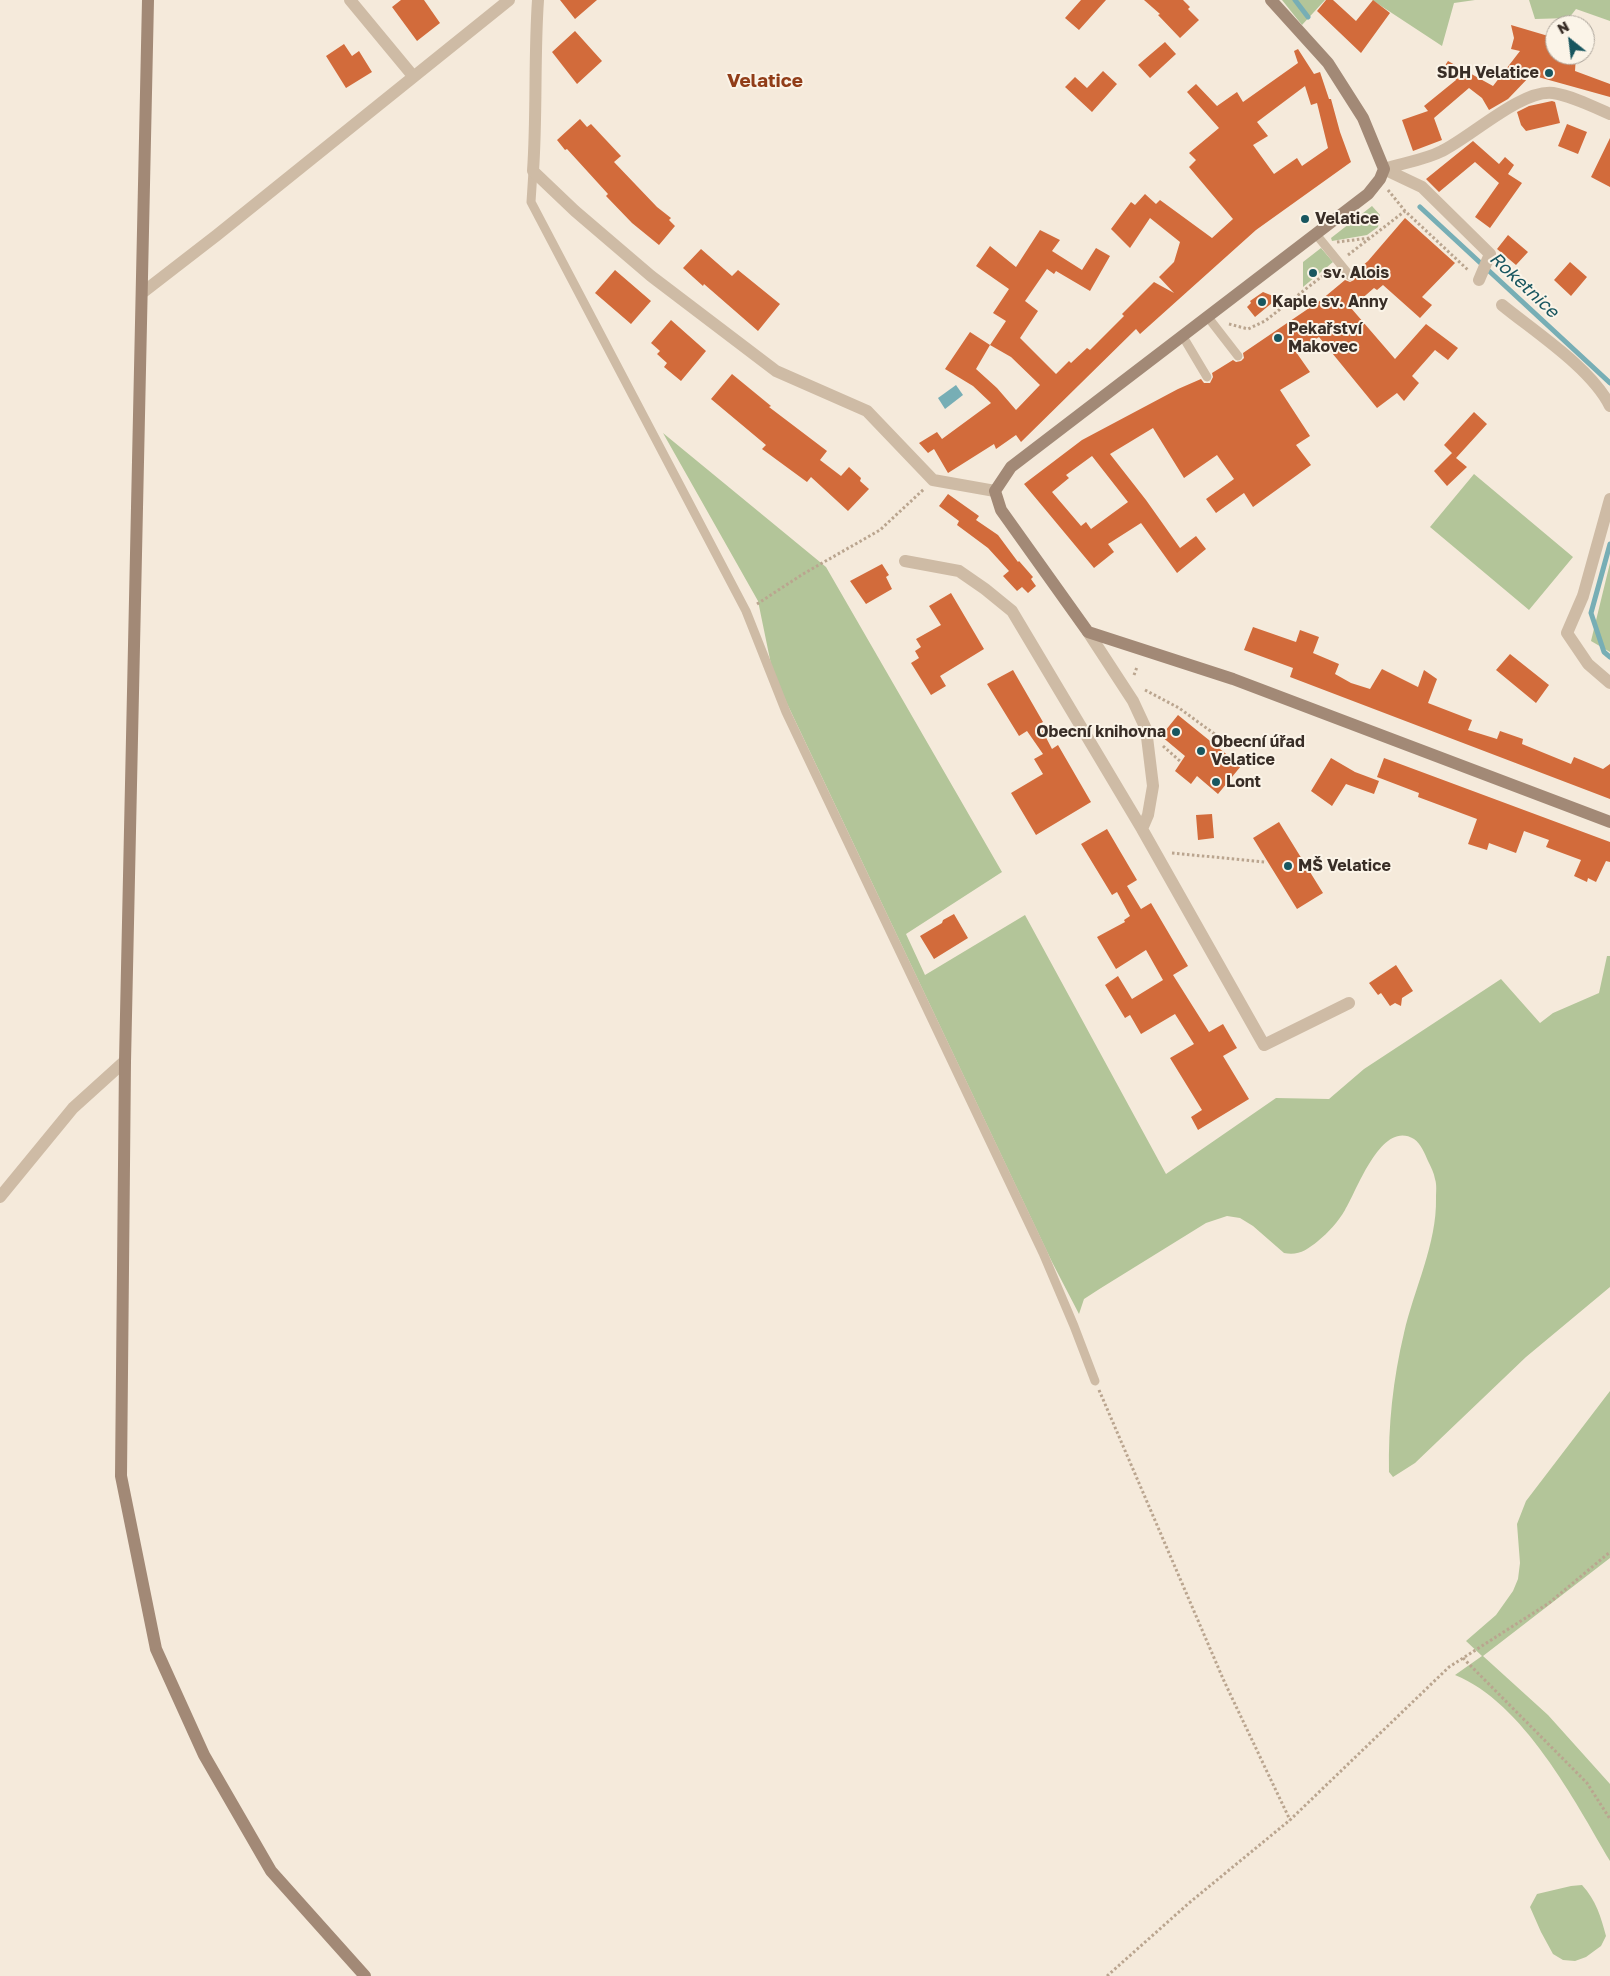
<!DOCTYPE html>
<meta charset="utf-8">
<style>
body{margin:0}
#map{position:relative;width:1610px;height:1976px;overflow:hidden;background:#f5eadb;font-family:"Golos Text",sans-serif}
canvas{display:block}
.north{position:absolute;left:1545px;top:15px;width:50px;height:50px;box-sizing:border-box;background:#fbf4e8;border:1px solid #ada59b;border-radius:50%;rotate:331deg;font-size:14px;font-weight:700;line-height:20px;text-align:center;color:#392e27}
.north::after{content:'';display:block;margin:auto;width:18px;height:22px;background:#18565f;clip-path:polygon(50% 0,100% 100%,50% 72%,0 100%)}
</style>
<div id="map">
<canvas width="1610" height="1976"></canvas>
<div class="north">N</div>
</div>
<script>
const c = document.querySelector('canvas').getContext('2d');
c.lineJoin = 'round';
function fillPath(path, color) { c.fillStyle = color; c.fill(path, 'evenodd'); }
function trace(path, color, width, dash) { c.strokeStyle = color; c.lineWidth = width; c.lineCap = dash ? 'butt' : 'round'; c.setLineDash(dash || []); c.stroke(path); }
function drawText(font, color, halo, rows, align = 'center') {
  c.font = font + ' "Golos Text",sans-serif'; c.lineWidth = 4; c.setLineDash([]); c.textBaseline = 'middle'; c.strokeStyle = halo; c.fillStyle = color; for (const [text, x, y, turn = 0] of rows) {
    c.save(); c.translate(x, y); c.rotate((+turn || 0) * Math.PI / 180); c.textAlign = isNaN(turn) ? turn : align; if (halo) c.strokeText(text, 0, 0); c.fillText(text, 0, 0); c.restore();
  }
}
const green = new Path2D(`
 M1282 0H1325L1302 25Z
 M1372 0H1475L1454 3 1442 46Z
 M1529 0H1610V21L1576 9 1569 18 1535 19Z
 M1372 206 1380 215 1378 227 1367 235 1332 241 1331 238Z
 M1321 248 1333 262 1303 287V262Z
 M663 433 826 567 1002 872 906 934 925 975 1025 915 1166 1174 1276 1098 1329 1099 1364 1069 1501 979 1540 1023 1553 1013 1599 993 1607 956H1610V1287L1526 1357 1415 1463 1393 1477 1389 1472C1388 1426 1393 1379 1404 1333 1414 1289 1437 1244 1436 1198 1436 1192 1437 1185 1435 1179 1434 1173 1431 1167 1428 1161 1425 1154 1421 1144 1414 1139 1381 1119 1357 1191 1345 1210 1338 1222 1328 1233 1318 1241 1307 1250 1298 1256 1284 1253L1253 1226 1240 1218 1227 1216 1206 1223 1101 1288 1084 1299 1079 1314 1052 1262 773 674 758 601Z
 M1474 474 1573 557 1529 610 1430 527Z
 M1610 563V652L1591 641Z
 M1610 1391V1558L1483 1656 1548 1715 1610 1784V1861C1575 1801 1523 1702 1455 1675L1482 1656 1466 1641 1496 1615 1513 1591 1518 1579 1520 1563 1517 1524 1526 1501Z
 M1582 1885C1596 1900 1601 1917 1606 1936L1601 1946 1586 1957 1575 1961 1563 1960 1553 1954 1541 1932 1530 1907 1537 1894 1571 1886Z`);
const water = new Path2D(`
 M956 385 963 395 945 409 938 398Z`);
const stream = new Path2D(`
 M1295 0 1308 17
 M1420 207 1610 383
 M1610 544 1591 613 1604 652 1610 657`);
const building = new Path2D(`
 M401 0H424L440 23 417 41 392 7Z
 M560 0H597L575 19Z
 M1081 0H1106L1079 30 1065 18Z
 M1144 0H1183L1190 7 1188 9 1199 20 1180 38 1158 15 1160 14Z
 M1326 0H1333L1356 21 1373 0 1390 13 1361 53 1317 11Z
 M1511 25 1555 38V55H1576L1575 71 1610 84V97L1531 75 1508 99 1489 110 1482 98 1469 88 1434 118 1442 140 1413 151 1402 120 1428 111 1424 106 1456 80 1454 76 1444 67 1448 61 1493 86 1520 51 1511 49 1514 38Z
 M575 31 602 61 577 84 552 52Z
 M1165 42 1176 54 1150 78 1138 65Z
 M344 44 352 56 359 51 372 72 346 88 326 56Z
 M1298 49 1314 74 1320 72 1329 99H1331L1340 132 1351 162 1256 230 1140 334 1136 329 1021 442 1016 435 996 449 994 444 948 473 934 449 928 453 919 443 937 432 942 439 991 403 973 386 945 369 970 332 990 345 1006 321 993 313 1009 289 976 266 990 246 1016 267 1040 230 1060 240 1052 251 1082 270 1096 248 1110 256 1090 291 1056 271 1054 274 1047 269 1025 301 1038 311 1020 338 1056 374 1069 361 1071 363 1087 348 1090 350 1124 316 1122 314 1154 282 1174 293 1159 277 1174 262 1180 242 1150 218 1130 248 1111 229 1131 202 1135 205 1145 194 1156 204 1160 200 1212 238 1233 219 1189 167 1196 160 1189 153 1219 128 1187 92 1196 84 1217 106 1237 92 1243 102 1298 63 1294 51ZM1305 86 1311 105 1317 103 1328 148 1302 166 1297 158 1274 174 1253 145 1268 136 1257 122ZM990 345 1011 357 1040 385 1016 410 997 388 976 369Z
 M1103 71 1117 84 1092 112 1065 87 1075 77 1087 88Z
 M1552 101 1555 102 1560 123 1526 131 1521 125 1517 112 1529 106Z
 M580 119 587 127 591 124 621 156 614 162 657 207 671 218 669 220 675 226 659 245 632 223 606 196 608 194 567 149 565 150 557 140Z
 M1567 124 1587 132 1578 154 1558 146Z
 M1610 138V187L1591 177Z
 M1473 141 1499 164 1505 157 1514 165 1508 174 1522 183 1490 228 1475 217 1499 183 1475 162 1439 192 1426 179Z
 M1405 218 1455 263 1422 297 1432 305 1420 318 1383 285 1377 290 1374 288 1351 308 1395 359 1426 324 1458 348 1448 360 1435 350 1412 376 1419 383 1404 401 1397 393 1377 408 1319 337 1296 352 1310 372 1280 390 1310 436 1296 445 1311 465 1253 507 1244 493 1216 513 1206 499 1234 479 1217 455 1184 478 1153 428 1110 454 1146 500 1180 548 1196 536 1206 549 1177 573 1141 523 1108 544 1114 552 1094 568 1024 484 1082 440 1178 389 1201 379 1204 383H1210L1213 377 1212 373 1233 360 1236 362 1241 361 1244 358 1243 353 1321 300 1345 280 1350 282 1354 280 1356 276 1355 272 1368 261ZM1092 456 1128 502 1091 529 1086 522 1081 526 1052 492 1069 478 1066 475Z
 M1508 235 1528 252 1516 265 1497 249Z
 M701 249 732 276 738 270 780 304 758 331 704 284 703 286 683 268Z
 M1570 262 1587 277 1571 296 1554 280Z
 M615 270 651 301 631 324 595 293Z
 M1263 292 1278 298 1255 317 1247 307 1251 303 1250 301Z
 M671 320 706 351 681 381 664 367 667 363 657 354 660 351 651 343Z
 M732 374 771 406 769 407 827 451 820 460 841 476 849 467 861 478 860 481 869 489 848 511 811 477 807 482 762 449 766 445 711 399Z
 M1474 412 1487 424 1456 458 1467 467 1447 486 1434 471 1452 453 1456 457 1444 445Z
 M948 494 979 516 976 520 998 535 1018 562 1019 561 1033 577 1031 579 1036 586 1028 593 1022 587 1017 591 1003 576 1009 571 988 548 957 525 959 521 939 506Z
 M882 564 889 575 886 577 892 589 866 604 850 581Z
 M951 593 984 649 940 676 946 686 931 695 911 663 919 658 915 651 921 647 916 639 941 625 929 606Z
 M1253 627 1296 642 1300 630 1319 637 1313 653 1339 664 1335 674 1351 683 1370 689 1382 669 1418 687 1424 670 1437 679 1428 703 1472 720 1468 730 1497 739 1500 731 1523 739 1522 744 1571 764 1574 757 1603 769 1610 764V799L1290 677 1293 668 1244 650Z
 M1510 654 1549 685 1536 703 1496 670Z
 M1013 670 1043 722 1039 724 1052 749 1058 745 1091 802 1036 835 1011 793 1043 774 1034 759 1043 754 1027 731 1019 736 987 684Z
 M1178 715 1241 766 1218 794 1197 776 1191 784 1175 771 1185 756 1161 736Z
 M1331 758 1355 772 1379 781 1374 794 1346 784 1332 806 1311 791Z
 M1384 758 1610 842V862L1606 861 1596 882 1588 878 1587 882 1574 876 1581 860 1546 847 1549 840 1524 831 1516 853 1489 843 1487 850 1468 844 1477 819 1418 797 1419 793 1377 777Z
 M1212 814 1214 838 1198 840 1196 815Z
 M1279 822 1323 893 1297 909 1253 838Z
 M1107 829 1137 880 1127 886 1141 909 1151 903 1188 966 1173 975 1209 1032 1223 1024 1237 1048 1223 1056 1249 1099 1198 1130 1191 1117 1202 1110 1170 1058 1194 1044 1175 1014 1141 1034 1130 1015 1125 1018 1105 985 1118 976 1132 999 1163 980 1146 950 1116 969 1097 937 1125 922 1124 920 1130 916 1117 892 1112 895 1081 844Z
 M954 914 968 938 934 959 920 936 942 923 943 920Z
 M1396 965 1413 991 1402 998 1401 1006 1395 1003 1390 1006 1381 993 1378 995 1369 983Z`);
const path = new Path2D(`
 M1388 190 1405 211 1468 270
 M1337 242 1370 238
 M1348 255 1405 211
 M1229 324 1248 329 1265 321 1330 270
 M757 604 803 574 880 530 924 489
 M1134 675 1137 667
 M1145 690 1179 708 1220 738 1215 745
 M1163 746 1181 762
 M1172 853 1265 862
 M1099 1390 1224 1681 1290 1820
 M1463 1658 1587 1783 1610 1819
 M1107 1976 1189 1903 1290 1820 1449 1667 1549 1603 1610 1552`);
const lane = new Path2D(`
 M533 171 531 202 746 611 786 712 1043 1253 1074 1326 1095 1381
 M1315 233 1350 276
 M1207 316 1238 356
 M1182 335 1207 377`);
const street = new Path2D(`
 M350 0 413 76
 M538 0C534 57 537 114 533 171L575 211 651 276 776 371 867 411 933 480 995 491
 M1384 169C1402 163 1425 160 1442 151 1471 137 1522 89 1553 93 1572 96 1592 106 1610 114
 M1384 169 1422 187 1490 254 1479 280
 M142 293 217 235 509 0
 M1502 305C1535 332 1591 368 1610 406
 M1610 499 1583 596 1567 633 1588 664 1610 683
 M905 561 959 571 985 589 1012 611 1142 829 1264 1045 1349 1003
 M1088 632 1133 701 1146 729 1153 786 1148 815 1142 829
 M0 1197 73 1108 125 1061`);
const secondary = new Path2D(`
 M148 0 125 1061 121 1476 156 1649 204 1755 271 1871 365 1976
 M1271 0 1328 63 1363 118 1384 169 1380 179 1368 194 1011 467 995 491 1001 510 1088 632 1233 679 1610 822`);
const markers = [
 [1549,73,5,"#18565f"],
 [1305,219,5,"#18565f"],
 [1313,273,5,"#18565f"],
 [1262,302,5,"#18565f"],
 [1278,338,5,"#18565f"],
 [1176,732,5,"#18565f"],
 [1201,751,5,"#18565f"],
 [1216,782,5,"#18565f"],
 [1288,866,5,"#18565f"]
];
const poiNames = [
 ["SDH Velatice",1539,73,"right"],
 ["Velatice",1315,219],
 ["sv. Alois",1323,273],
 ["Kaple sv. Anny",1272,302],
 ["Pekařství",1288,329],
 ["Makovec",1288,347],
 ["Obecní knihovna",1166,732,"right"],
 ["Obecní úřad",1211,742],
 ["Velatice",1211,760],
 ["Lont",1226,782],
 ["MŠ Velatice",1298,866]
];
const waterNames = [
 ["Roketnice",1524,285,43]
];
const quarterNames = [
 ["Velatice",765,81]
];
fillPath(green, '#b3c599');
fillPath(water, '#77aeb5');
trace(stream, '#77aeb5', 5);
fillPath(building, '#d26b3b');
trace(path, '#baa58f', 3, [2.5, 2.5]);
trace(lane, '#cebba5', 9);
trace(street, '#cebba5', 12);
trace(secondary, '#a28976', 12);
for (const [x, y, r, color] of markers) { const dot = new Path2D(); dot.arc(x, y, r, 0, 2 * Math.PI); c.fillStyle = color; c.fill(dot); trace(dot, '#fbf4e8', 2); }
drawText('bold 16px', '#392e27', '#fbf4e8', poiNames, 'left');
drawText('italic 18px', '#18565f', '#fbf4e8', waterNames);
drawText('bold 19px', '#913d18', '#fbf4e8', quarterNames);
</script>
